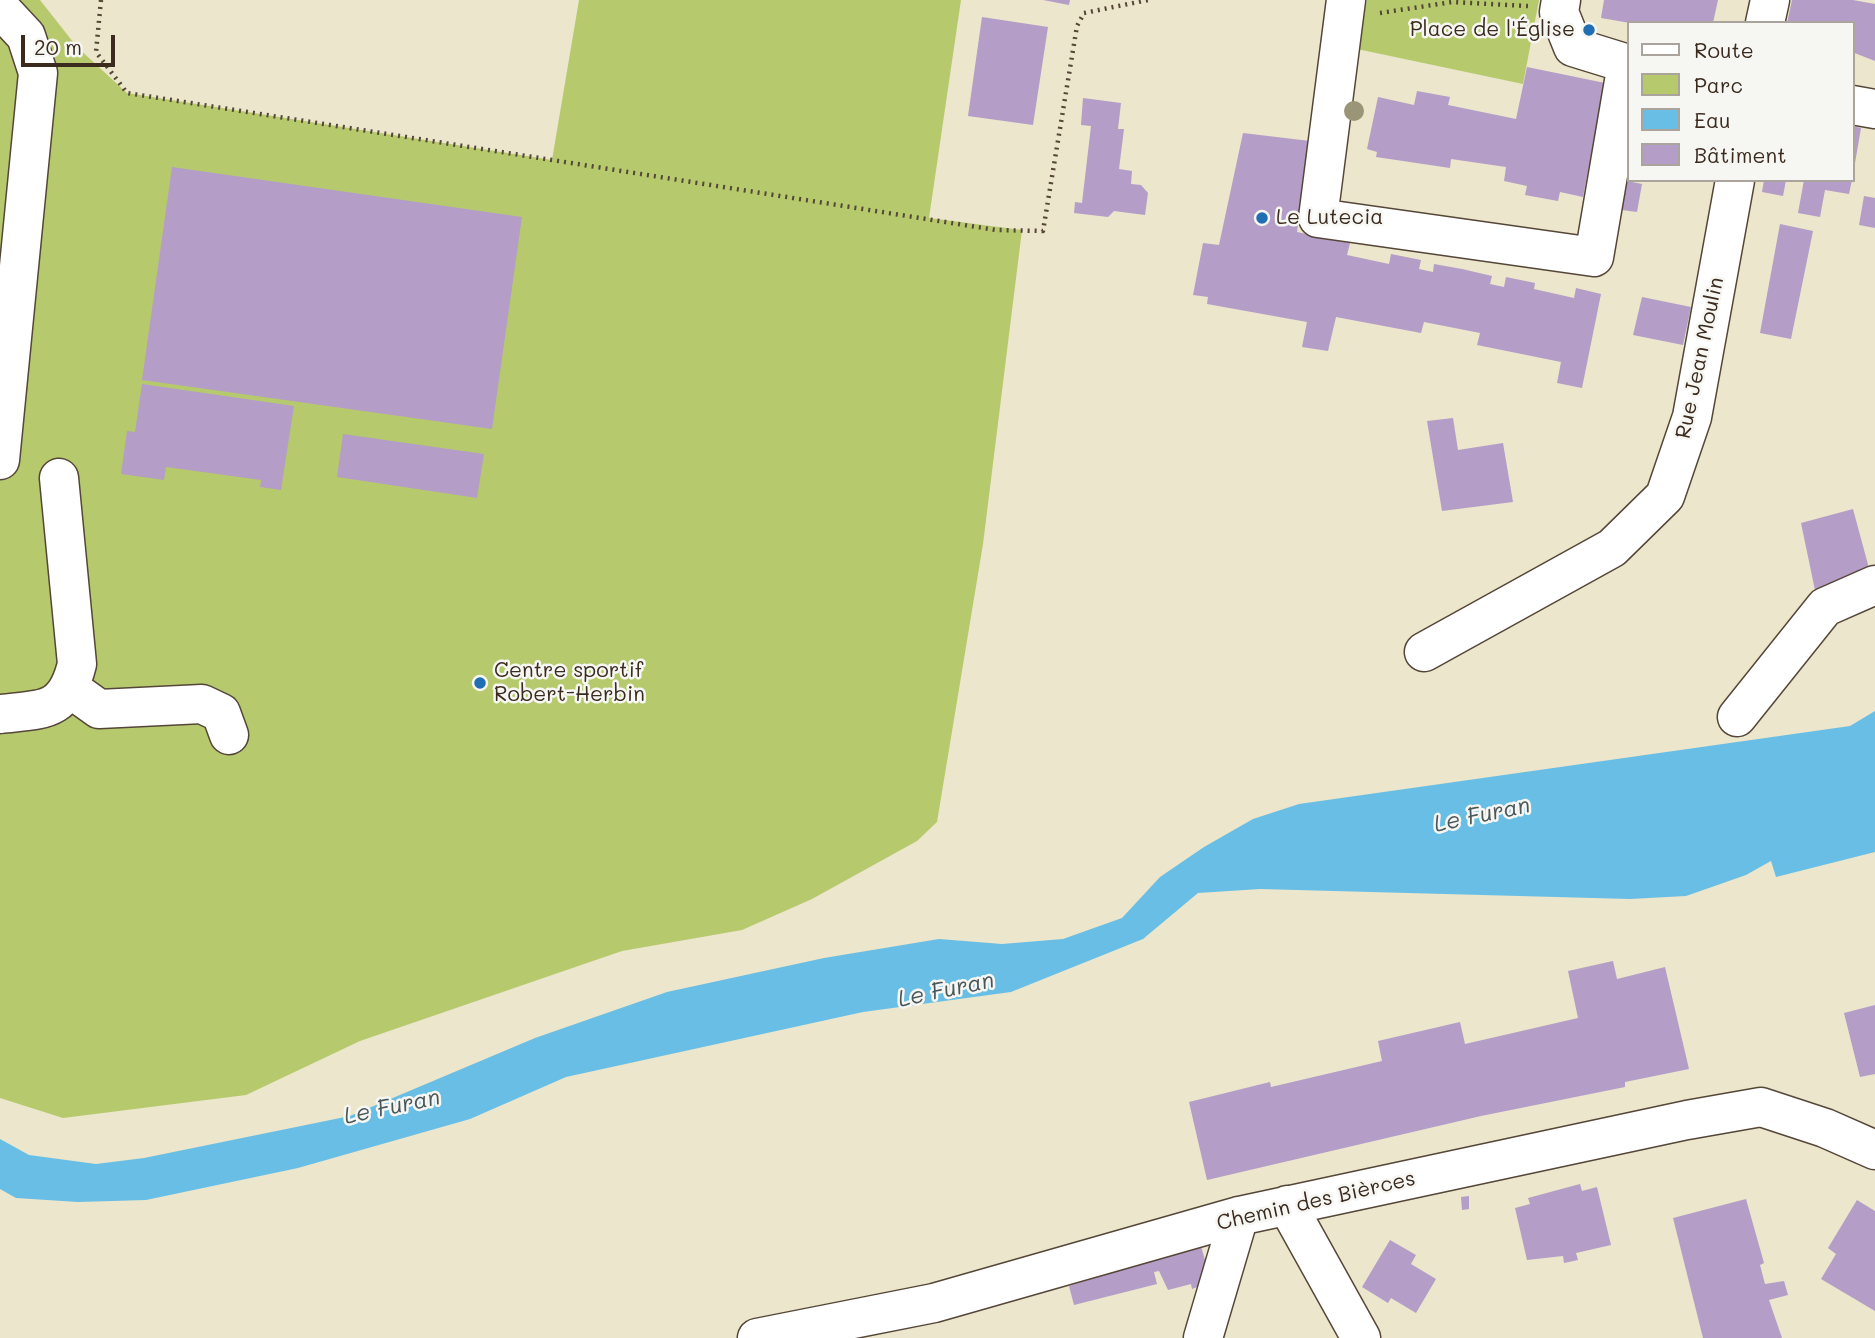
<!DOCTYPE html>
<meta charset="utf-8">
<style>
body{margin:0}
#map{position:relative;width:1875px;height:1338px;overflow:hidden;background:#ebe6cc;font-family:Mali,sans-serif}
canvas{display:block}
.legend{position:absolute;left:1627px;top:21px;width:228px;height:161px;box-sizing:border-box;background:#f6f6f2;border:2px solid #aba49d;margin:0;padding:9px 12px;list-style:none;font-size:21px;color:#3b2a1e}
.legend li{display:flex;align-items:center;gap:14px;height:35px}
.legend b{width:35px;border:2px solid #aba49d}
.scale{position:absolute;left:21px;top:35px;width:94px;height:32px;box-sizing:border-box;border:4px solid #3b2a1e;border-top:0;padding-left:9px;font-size:21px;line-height:24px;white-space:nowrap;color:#3b2a1e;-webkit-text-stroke:5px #f6f6f2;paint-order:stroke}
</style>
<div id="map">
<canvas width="1875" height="1338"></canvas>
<ul class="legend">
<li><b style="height:9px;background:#fff"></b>Route</li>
<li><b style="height:19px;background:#b6ca6d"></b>Parc</li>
<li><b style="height:19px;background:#69bee5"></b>Eau</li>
<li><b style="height:19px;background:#b49dc7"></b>Bâtiment</li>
</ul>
<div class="scale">20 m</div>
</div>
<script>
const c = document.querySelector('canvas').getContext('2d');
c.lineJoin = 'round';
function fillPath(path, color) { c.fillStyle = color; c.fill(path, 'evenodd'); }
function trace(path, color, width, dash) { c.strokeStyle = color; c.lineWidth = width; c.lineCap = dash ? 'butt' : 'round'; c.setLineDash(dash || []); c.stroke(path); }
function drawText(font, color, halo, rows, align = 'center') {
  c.font = font + ' Mali,sans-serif'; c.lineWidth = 5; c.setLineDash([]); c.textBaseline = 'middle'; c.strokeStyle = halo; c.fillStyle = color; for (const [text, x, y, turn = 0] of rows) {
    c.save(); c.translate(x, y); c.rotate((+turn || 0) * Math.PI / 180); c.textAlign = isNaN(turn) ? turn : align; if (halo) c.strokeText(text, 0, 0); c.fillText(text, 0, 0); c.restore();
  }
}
const green = new Path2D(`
 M0 0H40L77 47 127 93 552 160 579 0H961L929 218 1022 230 983 544 937 822 917 841 812 899 742 930 622 951 360 1041 246 1095 63 1118 0 1098Z
 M1367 0H1539L1523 84 1357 49Z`);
const water = new Path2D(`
 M1875 711V852L1776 877 1771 861 1746 875 1686 896 1630 899 1260 889 1198 893 1143 939 1011 992 863 1012 566 1077 470 1119 298 1168 146 1200 78 1202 16 1198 0 1189V1139L29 1155 96 1164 144 1158 350 1116 535 1038 667 992 824 958 939 939 1002 944 1063 939 1122 918 1160 877 1204 847 1253 819 1299 804 1850 726Z`);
const building = new Path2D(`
 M1043 0H1070L1069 5Z
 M1604 0H1718L1713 23H1630L1601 18Z
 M1792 0H1853L1875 4V61L1852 52V23H1787Z
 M982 17 1048 27 1033 125 968 116Z
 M1527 67 1605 83 1583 197 1560 192 1558 201 1525 195 1527 186 1504 181 1506 167 1451 159 1450 168 1376 157 1377 152 1367 149 1378 97 1414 105 1417 91 1450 97 1448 105 1516 119Z
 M1083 98 1121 103 1118 129H1124L1119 169 1132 171 1131 184 1141 185 1148 193 1145 215 1114 211 1108 217 1074 213 1075 202 1082 203 1091 126 1081 125Z
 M1852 126 1861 128 1854 169H1852Z
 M1243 133 1310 141 1297 232 1350 243 1347 255 1389 264 1391 254 1421 260 1419 269 1433 272 1434 264 1462 269 1492 276 1490 284 1504 287 1506 277 1535 283 1534 289 1574 298 1576 288 1601 294 1582 388 1557 383 1561 362 1477 345 1480 333 1424 322 1421 333 1336 317 1328 351 1302 347 1307 322 1207 304 1208 297 1193 295 1203 243 1219 245Z
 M172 167 522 217 492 429 142 380Z
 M1764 180H1786L1783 196 1762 192Z
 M1804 180H1852L1849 194 1825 190 1820 217 1798 213Z
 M1627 181 1642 184 1637 212 1622 210Z
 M1864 196 1875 198V228L1859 225Z
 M1780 224 1813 231 1791 339 1760 333Z
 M1642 297 1691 307 1683 345 1633 335Z
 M142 384 294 406 281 490 260 487 261 480 166 467 164 480 121 474 127 431 135 432Z
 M1453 418 1458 450 1503 443 1513 502 1442 511 1427 421Z
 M343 434 484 454 477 498 337 477Z
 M1853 509 1870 572 1816 595 1801 523Z
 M1613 961 1617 979 1665 967 1689 1069 1625 1082V1087L1481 1116 1207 1180 1189 1102 1270 1082 1271 1087 1382 1061 1378 1041 1460 1022 1465 1044 1578 1018 1568 971Z
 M1875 1005V1074L1860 1077 1844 1013Z
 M1580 1184 1582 1191 1597 1187 1611 1245 1576 1253 1578 1260 1564 1263 1563 1256 1527 1260 1515 1208 1530 1204 1528 1198Z
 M1469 1196V1209L1462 1210 1461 1197Z
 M1746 1199 1764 1263 1760 1265 1765 1284 1784 1281 1788 1295 1769 1300 1782 1338H1703L1673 1218Z
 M1857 1200 1875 1211V1311L1821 1279 1836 1254 1828 1248Z
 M1390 1240 1416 1255 1411 1264 1436 1279 1416 1313 1391 1298 1388 1303 1362 1287Z
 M1201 1246 1210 1278 1205 1284 1192 1289 1191 1284 1168 1290 1159 1271 1154 1272 1157 1284 1074 1305 1069 1286Z`);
const path = new Path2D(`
 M101 0 96 52 127 93 996 230 1043 231 1077 26 1084 13 1148 0
 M1380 13 1452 2 1528 6`);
const minor = new Path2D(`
 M1346 0 1318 218 1594 257 1624 81 1628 77
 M1561 0 1559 12 1573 47 1628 64
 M0 8 26 36 38 73 0 460
 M1765 23 1770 0
 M1852 105 1875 109
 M1424 652 1612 548 1665 496 1692 417 1735 180
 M71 689 99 709 202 704 221 713 229 735
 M0 714C44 709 65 713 77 664L59 478
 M1737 717 1825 607 1875 585
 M1287 1205 1361 1338
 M757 1338 934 1303 1239 1216 1687 1120 1761 1107 1825 1128 1875 1150
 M1203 1338 1239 1216`);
const trees = [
 [1354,111]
];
const markers = [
 [1589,30,7,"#1f6fb2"],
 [1262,218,7,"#1f6fb2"],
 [480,683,7,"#1f6fb2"]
];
const poiNames = [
 ["Place de l'Église",1575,30,"right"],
 ["Le Lutecia",1276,218],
 ["Centre sportif",494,671],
 ["Robert-Herbin",494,695]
];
const streetNames = [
 ["Rue Jean Moulin",1700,358,-78],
 ["Chemin des Bièrces",1316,1201,-13]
];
const waterNames = [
 ["Le Furan",1482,815,-12],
 ["Le Furan",946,990,-12],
 ["Le Furan",392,1107,-12]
];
fillPath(green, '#b6ca6d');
fillPath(water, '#69bee5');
fillPath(building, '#b49dc7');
trace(minor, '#554638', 41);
trace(path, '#554638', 4.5, [2, 5]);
trace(minor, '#fff', 38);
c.fillStyle = '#9b9577';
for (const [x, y] of trees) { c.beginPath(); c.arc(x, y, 10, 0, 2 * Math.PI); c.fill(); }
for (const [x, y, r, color] of markers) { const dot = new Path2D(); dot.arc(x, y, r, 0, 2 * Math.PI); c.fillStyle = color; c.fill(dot); trace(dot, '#f6f6f2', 2.5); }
drawText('21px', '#3b2a1e', '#f6f6f2', poiNames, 'left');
drawText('21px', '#3b2a1e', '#f6f6f2', streetNames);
drawText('italic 23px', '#49565a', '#f6f6f2', waterNames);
</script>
